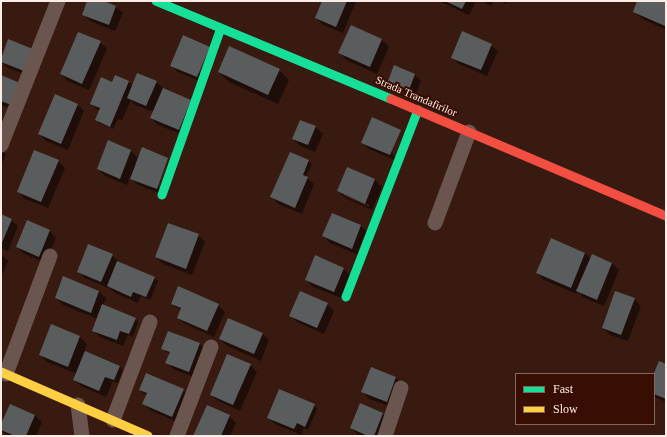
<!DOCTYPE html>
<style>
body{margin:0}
#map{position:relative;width:667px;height:437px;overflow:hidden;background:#391a11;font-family:"Times New Roman",serif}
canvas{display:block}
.frame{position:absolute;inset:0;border:2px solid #fbece7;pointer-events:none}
.legend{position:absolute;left:515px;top:373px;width:140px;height:52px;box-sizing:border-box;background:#380e02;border:1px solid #86675e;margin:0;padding:5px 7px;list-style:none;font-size:12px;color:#fbece7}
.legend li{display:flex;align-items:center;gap:8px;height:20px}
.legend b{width:20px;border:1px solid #86675e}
</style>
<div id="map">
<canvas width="667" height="437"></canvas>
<div class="frame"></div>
<ul class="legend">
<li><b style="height:5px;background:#16e098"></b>Fast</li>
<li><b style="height:5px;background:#ffcf43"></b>Slow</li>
</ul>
</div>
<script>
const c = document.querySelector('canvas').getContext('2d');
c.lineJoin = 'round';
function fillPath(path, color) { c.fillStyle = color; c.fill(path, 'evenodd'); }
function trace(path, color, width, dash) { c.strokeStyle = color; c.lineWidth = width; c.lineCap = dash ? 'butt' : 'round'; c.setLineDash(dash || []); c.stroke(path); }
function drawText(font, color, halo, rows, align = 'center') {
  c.font = font + ' "Times New Roman",serif'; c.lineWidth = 4; c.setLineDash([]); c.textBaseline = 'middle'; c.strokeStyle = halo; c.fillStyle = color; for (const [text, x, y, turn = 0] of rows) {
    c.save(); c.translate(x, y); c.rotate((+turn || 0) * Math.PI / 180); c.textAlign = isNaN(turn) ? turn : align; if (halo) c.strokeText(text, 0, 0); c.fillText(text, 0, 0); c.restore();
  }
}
const shadow = new Path2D(`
 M88 1H101L116 7 123 13 115 31 90 21 83 14Z
 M323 1H356L343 33 323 25 316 18Z
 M439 1H476L469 15Z
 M481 1H494L491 6Z
 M499 1H507L506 4Z
 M638 1H666V30L641 18 634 11Z
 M351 26 382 40 389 47 377 74 346 60 340 53Z
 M184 37 204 83 178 72 172 66Z
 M9 41 31 77 8 68 1 62Z
 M100 42 107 49 89 90 68 81 61 74Z
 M491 45 498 51 487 76 459 64 452 57Z
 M279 70 289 80 278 104 229 82 219 72Z
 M415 75 421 81 415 96 396 88 389 81Z
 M1 76 18 111 1 105Z
 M115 77 129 82 133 87 156 82 163 88 162 89 191 101 186 136 158 125 151 118 154 112 135 105 131 100 122 120 118 119 113 129 99 123 96 120 100 111 98 110 91 103 113 83Z
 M77 104 84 111 68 150 46 141 40 134Z
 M373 119 397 161 369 149 363 143Z
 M301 121 316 127 323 134 315 152 300 146 293 139Z
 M1 150 6 154 1 166Z
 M131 151 139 159 164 195 138 185 130 177 127 185 105 176 98 169Z
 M290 153 309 161 312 164 306 177 314 184 302 214 278 204 272 197Z
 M58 161 65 168 48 208 25 199 18 192Z
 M348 168 375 180 382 187 372 210 345 198 338 191ZM344 194 370 205 369 207 344 196Z
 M332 214 361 226 368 233 358 255 330 243 323 236Z
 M1 215 11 220 18 226 8 251 1 248Z
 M50 231 56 238 46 263 24 254 17 247Z
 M198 235 205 242 192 275 163 264 156 257Z
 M552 239 585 253 591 259 592 255 612 263 619 270 604 306 584 298 578 292 577 294 544 280 537 273Z
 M1 254 8 261 1 278Z
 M112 255 119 262V263L154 278 158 281 150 300 141 296 138 303 115 293 109 287 108 288 85 278 78 272Z
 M344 269 350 275 341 298 313 287 306 280Z
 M99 292 106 298 103 306 135 318 138 322 133 337 128 335 123 346 100 337 93 330 97 319 63 305 56 298Z
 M634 299 641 306 628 341 610 335 603 328Z
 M172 303 218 305 225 312 214 337 185 324 178 317 182 310 175 307Z
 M327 304 334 311 324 334 297 322 290 315Z
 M51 326 80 337 87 344 80 362H81L86 352 120 366 123 370 118 383 113 381 106 397 81 386 74 380 77 374 47 362 40 355Z
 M169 332 200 344 207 351 196 378 173 369 167 362 170 353 166 352 163 348Z
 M262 333 269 340 261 361 227 346 220 339Z
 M250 365 257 372 240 411 218 401 211 395Z
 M666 365V402L654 397V376Z
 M396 378 402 384 394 408 369 399 363 392Z
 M140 390H183L190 396 179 423 150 410 143 404 147 395 143 393Z
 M314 405 317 409 308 430 304 428 301 435 275 424 268 417Z
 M382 414 389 421 383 436H360L358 435 351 428Z
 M35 415 42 422 36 436H8L1 430V427Z
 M229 416 236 423 230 436H194Z`);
const building = new Path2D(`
 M87 1H104L116 6 109 25 82 15Z
 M322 1H347L336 27 315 18Z
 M445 1H466L462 9Z
 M637 1H666V24L665 26 633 12Z
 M351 25 382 39 370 67 338 53Z
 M462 31 492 44 481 70 451 58Z
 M78 32 101 41 82 84 60 74Z
 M183 35 210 47 197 77 170 66Z
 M8 39 33 49 24 71 1 62V59Z
 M229 46 280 69 268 95 218 72Z
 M394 65 415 74 409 90 388 81Z
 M137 73 157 81 146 106 127 98Z
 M1 75 20 83 11 105 1 101Z
 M115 75 129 81 110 127 95 120 100 108 90 104 101 77 112 82Z
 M163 88 191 100 179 130 150 118Z
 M55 94 78 104 61 144 38 134Z
 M372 117 401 130 390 155 361 143Z
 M300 120 316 126 308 145 292 139Z
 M108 140 131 150 120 179 97 169Z
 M142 147 168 158 157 189 130 179Z
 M34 150 59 160 41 202 17 192Z
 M290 152 309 160 303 175 308 177 295 208 270 197Z
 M347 167 375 179 365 204 337 191Z
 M332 213 361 225 352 249 322 236Z
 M1 214 12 219 1 245Z
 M27 220 50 230 39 257 16 247Z
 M168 223 199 234 186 269 155 257Z
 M551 238 585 253 571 288 536 273Z
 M88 244 113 254 101 282 77 272Z
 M592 254 612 263 597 300 576 291Z
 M315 255 344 268 334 292 305 280Z
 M117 261 155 277 146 297 133 292 131 297 107 286Z
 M63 276 99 291 91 313 55 298Z
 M178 286 219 304 207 331 177 318 181 308 171 304Z
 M300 291 328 303 317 328 289 316Z
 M615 291 635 298 621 335 602 328Z
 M102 304 136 318 129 334 120 331 117 340 92 331Z
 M228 318 263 333 254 354 219 339Z
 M51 324 80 336 68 367 39 355Z
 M168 331 200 343 189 372 165 363 170 352 161 349Z
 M85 351 120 366 114 380 105 377 99 391 73 380Z
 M227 354 251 364 233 405 210 395Z
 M659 361 666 364V399L654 394V373Z
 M371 367 396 377 387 402 361 392Z
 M146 373 184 389 172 417 142 404 147 393 139 390Z
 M279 389 315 404 305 427 297 423 294 429 267 418Z
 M360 403 383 413 374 436H368L350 428Z
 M10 404 35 415 26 436H15L1 430V424Z
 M207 405 230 415 221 436H193Z`);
const street = new Path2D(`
 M1 145 58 1
 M435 223 469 132
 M6 374 50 256
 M78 405 82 436
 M113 420 150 322
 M177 436 211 347
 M385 436 401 388`);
const fast = new Path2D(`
 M156 1 391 99
 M162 195 221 28
 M346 297 418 110`);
const slow = new Path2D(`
 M1 372 148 436`);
const jam = new Path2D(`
 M391 99 666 216`);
const streetNames = [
 ["Strada Trandafirilor",416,97,23]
];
fillPath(shadow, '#0007');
fillPath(building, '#5a5d5d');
trace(street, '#6a564f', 15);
trace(fast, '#16e098', 9);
trace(slow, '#ffcf43', 9);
trace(jam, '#f24e42', 9);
drawText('11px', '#fbece7', '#380e02', streetNames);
</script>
